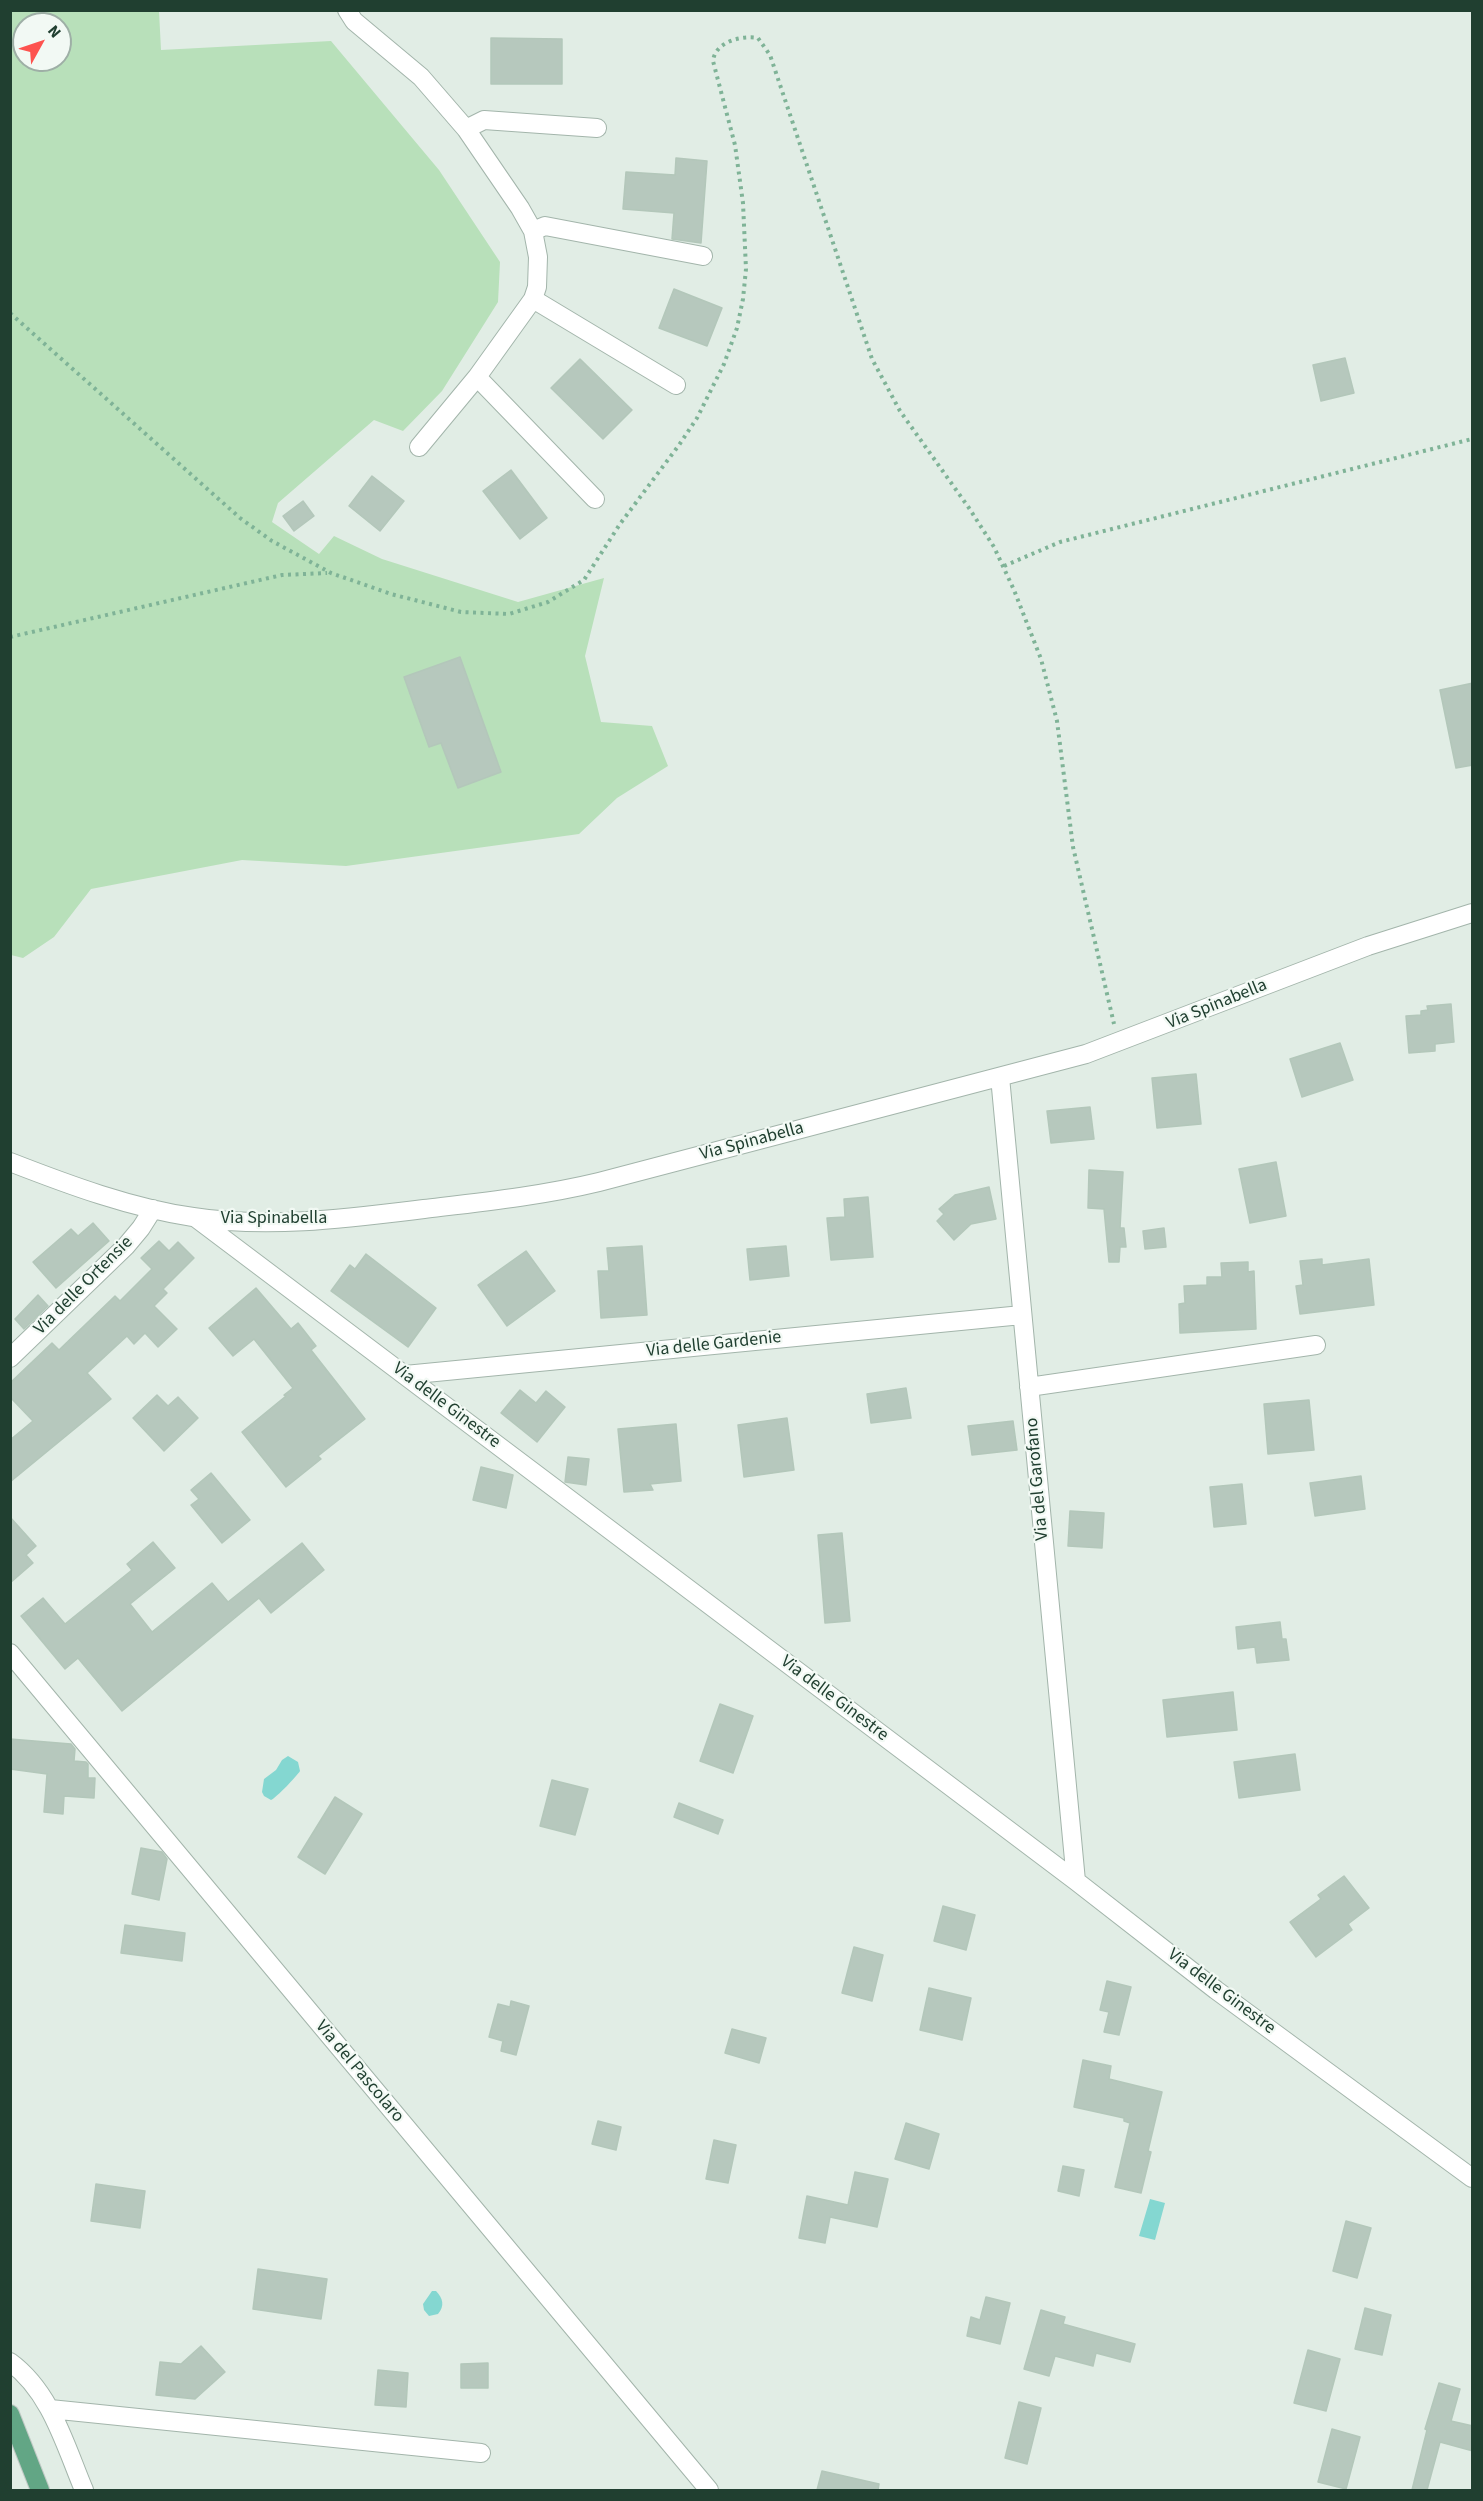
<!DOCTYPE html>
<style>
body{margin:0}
#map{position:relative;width:1483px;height:2501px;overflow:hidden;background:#e1ede5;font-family:"Source Sans 3",sans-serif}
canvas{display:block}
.frame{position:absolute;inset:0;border:12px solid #203f30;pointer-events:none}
.north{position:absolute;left:12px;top:12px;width:60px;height:60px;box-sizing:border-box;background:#f2f9f4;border:2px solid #9eafa6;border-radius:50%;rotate:50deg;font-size:16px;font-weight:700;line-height:24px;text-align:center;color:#203f30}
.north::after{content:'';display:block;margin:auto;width:21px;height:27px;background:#fd534f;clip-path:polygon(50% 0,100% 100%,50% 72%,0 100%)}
</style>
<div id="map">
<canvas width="1483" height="2501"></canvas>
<div class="frame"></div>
<div class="north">N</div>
</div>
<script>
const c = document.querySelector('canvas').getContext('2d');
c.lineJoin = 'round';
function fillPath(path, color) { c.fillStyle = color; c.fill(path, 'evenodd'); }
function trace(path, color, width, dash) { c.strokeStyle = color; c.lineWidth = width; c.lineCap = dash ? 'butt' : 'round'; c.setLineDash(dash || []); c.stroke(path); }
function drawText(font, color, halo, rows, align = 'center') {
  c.font = font + ' "Source Sans 3",sans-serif'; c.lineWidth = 4.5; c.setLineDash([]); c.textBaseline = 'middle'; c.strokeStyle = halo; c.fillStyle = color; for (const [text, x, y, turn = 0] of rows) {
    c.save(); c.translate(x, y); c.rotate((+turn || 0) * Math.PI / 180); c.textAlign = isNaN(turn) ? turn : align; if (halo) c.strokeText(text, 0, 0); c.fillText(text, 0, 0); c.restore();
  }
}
const green = new Path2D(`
 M10 11H159L161 50 331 41 439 170 500 262 498 302 442 391 403 431 374 420 278 503 272 522 319 554 334 536 382 559 518 602 604 578 585 656 601 722 652 726 668 766 617 798 579 834 346 866 242 860 91 889 54 937 23 958 11 955ZM24 24H60V60H24Z`);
const water = new Path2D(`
 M288 1756 298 1762 300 1771C297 1776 276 1798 271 1800L264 1796 262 1792 264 1779 276 1770 282 1760Z
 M1150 2199 1165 2203 1155 2240 1139 2236Z
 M432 2291H436C443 2298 445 2306 438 2314L429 2316 424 2310 423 2304Z`);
const building = new Path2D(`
 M491 38 562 39V84H491Z
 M676 158 707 161 701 243 672 239 674 213 623 209 626 172 675 175Z
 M674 289 722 308 707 346 659 328Z
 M1345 358 1354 393 1321 401 1313 365Z
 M580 359 632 410 603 439 551 388Z
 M511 470 547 518 520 539 483 491Z
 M372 476 404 501 380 531 349 506Z
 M303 501 314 516 294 531 283 516Z
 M460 657 501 772 458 788 441 743 429 747 404 677Z
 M1473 683V765L1456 768 1440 690Z
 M1451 1004 1454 1042 1435 1044V1051L1409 1053 1406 1016 1421 1015V1011L1428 1010 1427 1006Z
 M1340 1043 1353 1080 1302 1097 1290 1059Z
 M1196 1074 1201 1124 1157 1128 1152 1078Z
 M1090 1107 1094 1139 1051 1143 1047 1111Z
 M1276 1162 1286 1216 1250 1223 1239 1169Z
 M1089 1170 1123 1172 1120 1228H1124L1126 1247H1120L1119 1262H1109L1104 1209 1088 1208Z
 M989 1187 996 1219 971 1224 954 1240 937 1221 944 1214 939 1209 955 1195Z
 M868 1197 873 1257 831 1260 827 1218 845 1217 844 1199Z
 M93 1223 109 1241 56 1288 33 1262 71 1229 78 1236Z
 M1164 1228 1166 1247 1145 1249 1143 1231Z
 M159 1241 169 1251 178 1242 194 1258 163 1289 167 1293 154 1306 177 1329 158 1347 145 1333 134 1344 127 1336 87 1373 111 1399 10 1482V1440L33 1421 10 1397V1383L52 1343 59 1350 115 1296 120 1301 152 1269 141 1258Z
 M642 1246 647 1315 601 1318 598 1271H609L607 1248Z
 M786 1246 789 1276 750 1280 747 1249Z
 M526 1251 555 1291 507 1326 478 1285Z
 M366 1254 436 1308 408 1347 331 1291 350 1265 355 1269Z
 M1322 1259V1265L1369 1259 1374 1305 1300 1314 1296 1286 1303 1285 1300 1261Z
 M1248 1262V1272L1254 1271 1256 1329 1180 1333 1179 1304 1185 1303 1184 1286 1207 1285V1277H1222L1221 1263Z
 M256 1288 291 1329 298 1323 316 1346 311 1350 365 1419 318 1456 321 1459 286 1487 242 1432 286 1396 284 1395 293 1388 254 1339 233 1356 209 1328Z
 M38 1295 48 1306 24 1329 15 1319Z
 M906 1388 911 1418 871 1423 867 1394Z
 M520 1390 536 1403 546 1391 565 1407 537 1442 501 1413Z
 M157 1395 168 1406 178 1397 198 1418 164 1451 133 1418Z
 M1309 1400 1314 1450 1268 1454 1264 1404Z
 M787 1418 794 1470 744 1477 738 1425Z
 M1013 1421 1017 1450 972 1455 968 1426Z
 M676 1424 681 1481 650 1484 653 1490 624 1492 618 1429Z
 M568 1457 589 1459 586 1485 565 1482Z
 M481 1467 513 1475 506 1508 473 1500Z
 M211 1473 250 1520 222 1543 191 1505 199 1499 191 1490Z
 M1361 1476 1365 1509 1315 1516 1310 1483Z
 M1242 1484 1246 1524 1214 1527 1210 1487Z
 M1070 1511 1104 1513 1102 1548 1068 1546Z
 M10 1517 36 1546 26 1555 33 1563 10 1583Z
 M842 1533 850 1621 825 1623 818 1535Z
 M153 1542 175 1568 130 1604 152 1632 212 1583 228 1602 302 1543 324 1570 271 1613 259 1598 122 1711 78 1658 65 1669 21 1616 43 1598 65 1624 132 1570 127 1564Z
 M1280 1622 1282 1639H1286L1289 1660 1257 1663 1255 1647 1238 1649 1236 1627Z
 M1233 1692 1237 1730 1167 1737 1163 1700Z
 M720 1704 753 1716 733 1773 700 1761Z
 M10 1739 71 1744 75 1749 74 1761 86 1762 88 1764V1778H95L94 1798 64 1796 63 1814 44 1812 47 1774 10 1769Z
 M1295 1754 1300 1790 1239 1798 1234 1762Z
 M552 1780 588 1789 575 1835 540 1826Z
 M335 1797 362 1814 325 1874 298 1857Z
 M679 1803 723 1820 718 1834 674 1817Z
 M141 1848 162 1852 167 1859 159 1900 132 1894Z
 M1344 1876 1369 1908 1348 1924 1352 1930 1316 1957 1290 1922 1321 1899 1318 1895Z
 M943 1906 975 1915 966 1950 934 1941Z
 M125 1925 185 1933 182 1961 121 1953Z
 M854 1947 883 1955 872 2001 842 1993Z
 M1107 1981 1131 1987 1119 2035 1104 2032 1109 2012 1100 2010Z
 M929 1988 971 1998 962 2040 920 2030Z
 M511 2001 529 2006 516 2055 501 2051 503 2041 489 2037 498 2004 510 2007Z
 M732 2029 766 2038 759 2063 725 2053Z
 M1083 2060 1111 2066 1109 2079 1162 2092 1148 2151 1151 2152 1141 2193 1115 2187 1130 2123 1124 2121V2118L1074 2107Z
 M598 2121 621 2127 616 2150 592 2144Z
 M906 2123 939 2134 929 2169 895 2159Z
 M714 2140 736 2145 728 2183 706 2179Z
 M1063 2166 1084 2170 1079 2196 1058 2191Z
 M855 2172 888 2179 877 2227 830 2217 825 2243 799 2238 807 2196 848 2205Z
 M96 2184 145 2191 140 2228 91 2221Z
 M1346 2221 1371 2228 1357 2278 1333 2271Z
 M258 2269 327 2279 321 2319 253 2309Z
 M986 2297 1010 2303 1000 2344 967 2336 971 2317 980 2320Z
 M1365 2308 1391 2315 1382 2355 1355 2349Z
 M1041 2310 1065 2317 1063 2324 1135 2344 1130 2362 1096 2353 1093 2366 1055 2356 1049 2376 1024 2369Z
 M201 2346 225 2372 195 2399 156 2395 160 2362 181 2364Z
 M1308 2350 1340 2359 1326 2411 1294 2403Z
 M488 2363V2388H461V2364Z
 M378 2370 408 2373 406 2407 375 2405Z
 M1439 2383 1460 2389 1451 2421 1473 2426V2451L1440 2442 1427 2490H1412L1427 2430 1425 2429Z
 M1019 2402 1041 2408 1027 2464 1005 2458Z
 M1332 2429 1360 2437 1346 2489 1318 2482Z
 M822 2471 879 2484 878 2490H817Z`);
const path = new Path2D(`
 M10 313 240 518 272 541 331 573 391 594 461 612 509 614 548 602 584 580 620 524 679 445 697 418 724 364 737 328 743 299 746 269 743 203 735 145 713 61C715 42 741 35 758 38L770 55 872 359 900 411 969 508 994 547 1014 590 1041 659 1057 721 1073 847 1114 1024
 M1004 566 1060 542 1472 439
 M10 637 282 575 327 573`);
const minor = new Path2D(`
 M347 10 354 21 421 77 466 129 520 208 533 231 538 257 537 287 533 299 477 377 419 447
 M466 129 484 120 597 128
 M533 231 545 226 703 256
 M533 299 676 385
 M477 377 595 499
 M1000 1077 1076 1881
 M10 1162C69 1185 131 1208 193 1217 268 1229 350 1218 424 1209 483 1202 541 1196 599 1182L1086 1054 1368 946 1472 913
 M196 1218 1076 1881 1216 1990 1472 2178
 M10 1358 126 1246 141 1228 153 1209
 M405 1375 1022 1315
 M1029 1387 1316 1345
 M10 1653 709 2490
 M10 2362C51 2392 65 2445 84 2490
 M50 2409 481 2453`);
const major = new Path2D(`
 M10 2414 40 2490`);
const streetNames = [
 ["Via Spinabella",1217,1005,-22],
 ["Via Spinabella",752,1142,-15],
 ["Via Spinabella",274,1219],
 ["Via delle Ortensie",84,1286,-45],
 ["Via delle Gardenie",714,1345,-6],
 ["Via delle Ginestre",446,1406,37],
 ["Via del Garofano",1038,1479,-95],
 ["Via delle Ginestre",834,1699,37],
 ["Via delle Ginestre",1221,1992,37],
 ["Via del Pascolaro",359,2072,50]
];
fillPath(green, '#b8e0ba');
fillPath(water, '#84d7d1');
fillPath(building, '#b6c8bd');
trace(building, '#b3c7ba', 1.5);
trace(minor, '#a3b5ab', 20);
trace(major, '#c1c9c5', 20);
trace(path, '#7fb397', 4, [3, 4.5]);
trace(minor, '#fff', 18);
trace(major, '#62a685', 18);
drawText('18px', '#203f30', '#f2f9f4', streetNames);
</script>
